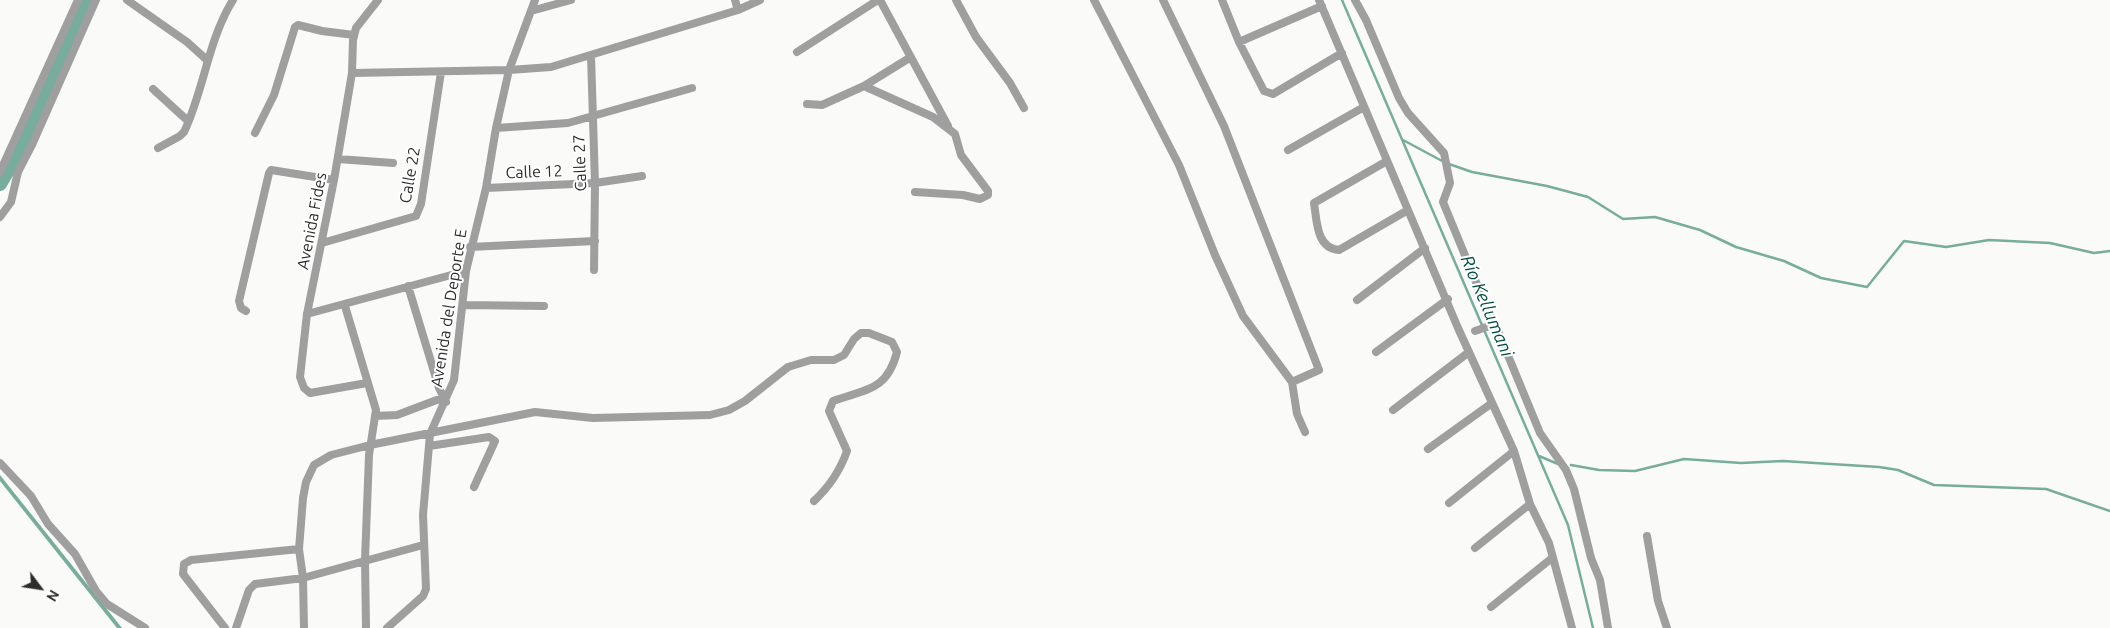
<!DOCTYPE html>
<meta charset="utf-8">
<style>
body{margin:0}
#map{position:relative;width:2110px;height:628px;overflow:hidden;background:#fafbf8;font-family:Ubuntu,sans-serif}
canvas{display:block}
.north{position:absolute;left:15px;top:563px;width:50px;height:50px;-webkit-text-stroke:4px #fff;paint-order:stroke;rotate:121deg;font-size:14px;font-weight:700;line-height:20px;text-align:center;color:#2d2d2c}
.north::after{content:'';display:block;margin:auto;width:18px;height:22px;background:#2d2d2c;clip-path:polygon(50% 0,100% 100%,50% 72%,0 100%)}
</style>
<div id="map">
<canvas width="2110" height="628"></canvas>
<div class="north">N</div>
</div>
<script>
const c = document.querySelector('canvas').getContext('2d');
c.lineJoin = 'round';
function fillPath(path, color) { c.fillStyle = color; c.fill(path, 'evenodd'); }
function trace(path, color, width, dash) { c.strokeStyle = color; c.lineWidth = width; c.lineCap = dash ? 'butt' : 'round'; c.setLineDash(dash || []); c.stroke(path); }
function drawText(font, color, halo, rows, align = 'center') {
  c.font = font + ' Ubuntu,sans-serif'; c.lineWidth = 4; c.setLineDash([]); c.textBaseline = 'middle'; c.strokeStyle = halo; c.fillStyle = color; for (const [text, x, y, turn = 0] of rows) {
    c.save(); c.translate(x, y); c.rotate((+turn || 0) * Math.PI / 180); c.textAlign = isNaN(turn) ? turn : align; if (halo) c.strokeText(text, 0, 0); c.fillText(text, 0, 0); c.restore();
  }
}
const water = new Path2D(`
 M0 475 122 628H117L0 481Z`);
const stream = new Path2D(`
 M1342 0 1568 525 1593 628
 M1403 140 1444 162
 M1449 164 1472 172 1547 186 1588 197 1623 219 1655 217 1700 230 1736 247 1784 261 1821 278 1867 287 1904 241 1946 247 1989 240 2050 243 2094 253 2110 251
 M1539 456 1558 464
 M1571 465 1599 470 1635 471 1684 459 1741 463 1783 461 1879 467 1898 470 1934 485 2046 489 2110 511`);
const river = new Path2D(`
 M0 184 12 164 87 0`);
const minor = new Path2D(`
 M127 0 187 42 207 60
 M735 0 738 10
 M880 0 948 126
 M956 0 976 37 1010 83 1024 108
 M1094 0 1179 165 1215 255 1243 316 1292 382 1297 414 1305 432
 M1163 0 1224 126 1319 370 1292 382
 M1222 0 1239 42 1264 91 1273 94 1342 53
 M1319 0 1458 328 1514 451 1530 504 1549 543 1572 628
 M1355 0 1366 20 1399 98 1408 113 1444 153 1450 183 1443 202 1490 316 1495 324 1540 433 1566 470 1574 489 1591 558 1600 580 1608 628
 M531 11 571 0
 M1239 42 1322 6
 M797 52 878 0
 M591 56 595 183 594 270
 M352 73 509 70 551 67 738 10 760 0
 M864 86 911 57
 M153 89 188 121
 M807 104 822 105 864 86 933 117 955 134 961 155 988 191V195L980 199 963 195 915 192
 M496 128 568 123 692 88
 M255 133 274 95 295 27 298 25 322 31 354 35
 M158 148 180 136 184 132C204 90 208 40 233 0
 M1288 150 1364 107
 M338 159 393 163
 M1387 161 1314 203C1317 221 1316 248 1339 250L1408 210
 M0 172 78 0
 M486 188 595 183 642 176
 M0 217 11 202 18 172 32 145 96 0
 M322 243 416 216 421 204 441 72
 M470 247 595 241
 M408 286 439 388 446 402
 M1357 300 1425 248
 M463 305 544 306
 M345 306 376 410 369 455 365 560 366 628
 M246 311 241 308 239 301 269 173 271 170 334 180
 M307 314 466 271
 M1475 331 1495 324
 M1376 352 1448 299
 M367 383 310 393 304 388 300 377 307 314 334 180 352 73 353 40 356 28 378 0
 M1393 410 1469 352
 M375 416 397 415 442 398
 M429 446 489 437 495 441 474 487
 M1428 449 1492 403
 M0 463 31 496 48 524 75 554 96 591 107 604 145 628
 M1449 503 1514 451
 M1647 536 1658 601 1667 628
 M1475 548 1530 504
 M1491 607 1552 558
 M225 628 183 574 184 564 191 560 299 549
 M236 628 249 590 255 584 303 578 423 545
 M304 628 303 578 299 549 303 498 306 482 314 465 331 455 370 445 535 412 593 418 710 415 729 410 745 401 788 367 811 360H834L844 355 854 339 861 333H869L892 342 897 352C887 391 866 389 833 401L829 411 847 451C840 471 829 487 814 501
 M387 628 423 596 426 589 423 515 430 434 454 380 466 271 486 188 496 128 509 70 535 0`);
const streetNames = [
 ["Calle 27",580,163,-92],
 ["Calle 12",534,172,-2],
 ["Calle 22",410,175,-80],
 ["Avenida Fides",312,221,-79],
 ["Avenida del Deporte E",449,308,-81]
];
const waterNames = [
 ["Río Kellumani",1487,306,67]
];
fillPath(water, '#78ac9d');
trace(stream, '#78ac9d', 2.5);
trace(river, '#78ac9d', 14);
trace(minor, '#9e9f9e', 8);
drawText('16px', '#2d2d2c', '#fff', streetNames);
drawText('italic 18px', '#004e3f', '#fff', waterNames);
</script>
